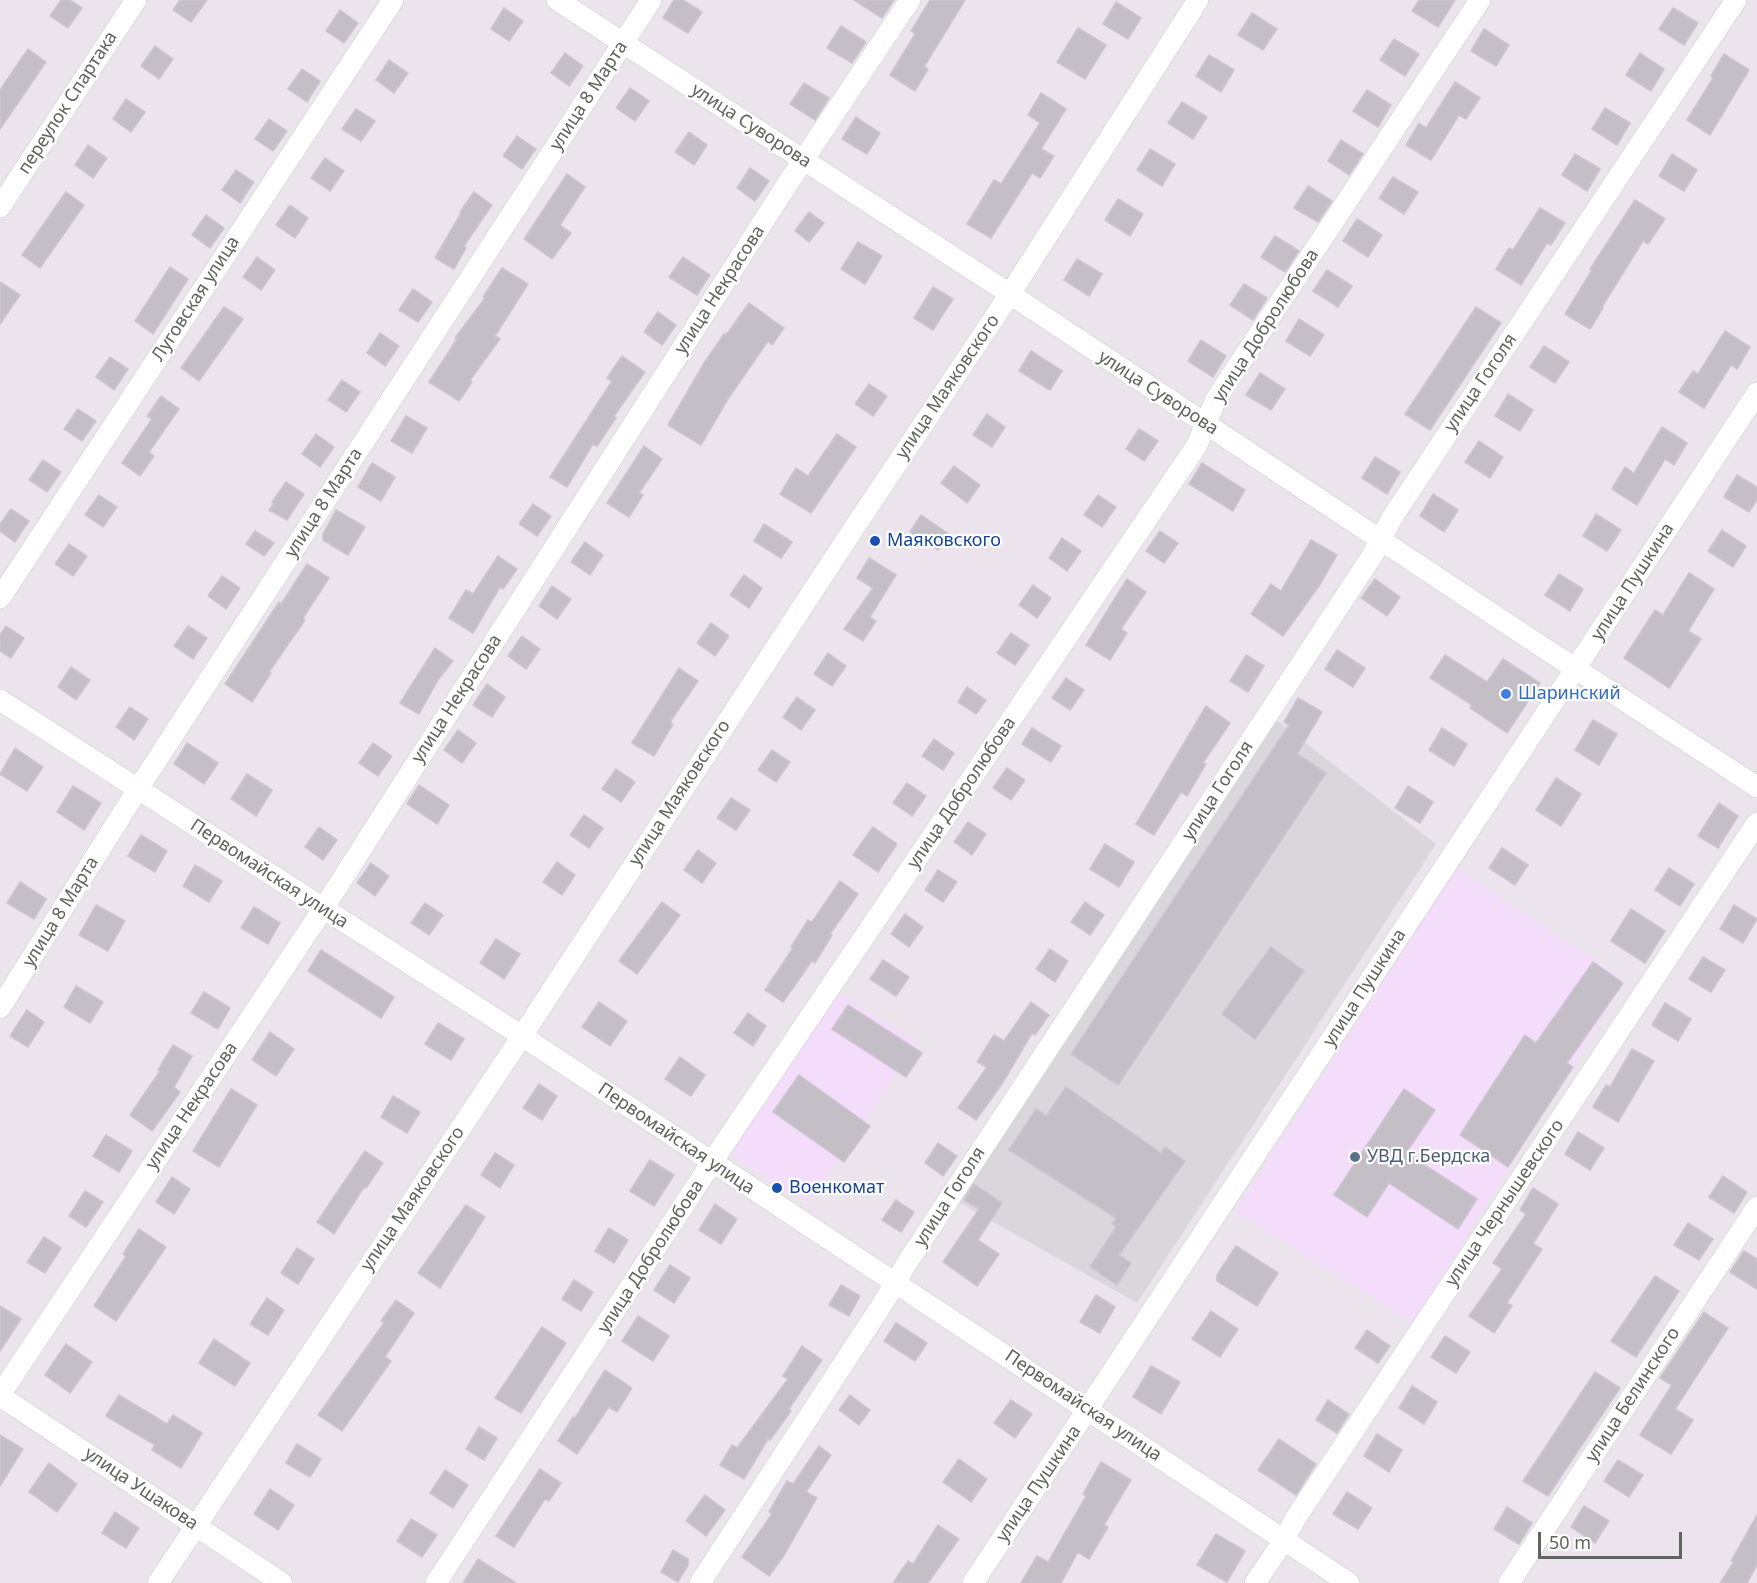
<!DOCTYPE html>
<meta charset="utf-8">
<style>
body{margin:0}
#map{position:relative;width:1757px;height:1583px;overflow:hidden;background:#ebe4ed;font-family:"Noto Sans",sans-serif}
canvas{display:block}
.scale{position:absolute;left:1538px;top:1532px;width:144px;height:27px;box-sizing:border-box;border:3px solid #5f645c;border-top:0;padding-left:8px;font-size:18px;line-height:21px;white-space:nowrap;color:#5f645c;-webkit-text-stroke:4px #fff;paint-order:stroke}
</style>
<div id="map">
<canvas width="1757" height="1583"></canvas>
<div class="scale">50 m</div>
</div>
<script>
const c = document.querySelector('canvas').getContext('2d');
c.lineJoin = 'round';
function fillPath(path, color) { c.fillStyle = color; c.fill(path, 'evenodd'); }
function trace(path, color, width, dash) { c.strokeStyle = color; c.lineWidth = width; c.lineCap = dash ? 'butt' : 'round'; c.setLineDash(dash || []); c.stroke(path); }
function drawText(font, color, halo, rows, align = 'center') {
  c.font = font + ' "Noto Sans",sans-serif'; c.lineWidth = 4.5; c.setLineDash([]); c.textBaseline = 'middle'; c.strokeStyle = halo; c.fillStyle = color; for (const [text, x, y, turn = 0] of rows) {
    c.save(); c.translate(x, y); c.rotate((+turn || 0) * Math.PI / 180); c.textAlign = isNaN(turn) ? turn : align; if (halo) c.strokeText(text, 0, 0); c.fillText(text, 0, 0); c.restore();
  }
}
const commercial = new Path2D(`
 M1456 869 1625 981 1413 1323 1235 1211Z
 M836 991 917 1043 809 1203 728 1153Z`);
const industrial = new Path2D(`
 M1267 713 1436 844 1137 1303 953 1199Z`);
const building = new Path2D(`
 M61 0H70L82 8 68 28 50 16Z
 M180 0H207L191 22 173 10Z
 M674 0H683L702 12 688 33 663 18Z
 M854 0H894L882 18Z
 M930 0H965L924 67 928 69 915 91 890 75 915 34 911 31Z
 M1419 0H1455L1438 27 1412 11Z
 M1116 2 1141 18 1128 39 1103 24Z
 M504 8 523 21 509 41 491 29Z
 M1673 8 1698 23 1684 45 1659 29Z
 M340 10 358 23 344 43 326 31Z
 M1252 13 1277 29 1263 50 1238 35Z
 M841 26 866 42 852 63 827 48Z
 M1078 28 1106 45 1085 79 1057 62Z
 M1484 29 1509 45 1496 66 1471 51Z
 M1394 39 1419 54 1405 76 1380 60Z
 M155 46 173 59 159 79 141 66Z
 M28 49 46 62 0 129V90Z
 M565 53 583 66 569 86 551 73Z
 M1640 53 1664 69 1651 91 1626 75Z
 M1724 54 1749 70 1710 135 1687 120 1713 78 1711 76Z
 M1209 55 1234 70 1221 92 1196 76Z
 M389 60 408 73 394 93 376 80Z
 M302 69 320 81 307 102 288 89Z
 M1455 82 1480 98 1466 119 1459 115 1431 160 1406 145 1419 123 1426 128Z
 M804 83 829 98 815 120 790 104Z
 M630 88 649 101 635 121 616 108Z
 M1367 90 1391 105 1378 127 1353 111Z
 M1041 93 1066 109 1041 149 1054 156 1040 178 1032 173 991 238 967 224 994 180 1001 184 1040 123 1028 115Z
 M126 99 145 112 131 132 113 119Z
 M1182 102 1207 117 1193 139 1168 123Z
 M1605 108 1630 123 1617 145 1592 129Z
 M356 109 375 121 361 141 342 129Z
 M856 117 880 133 867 154 842 139Z
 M269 119 287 131 273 151 255 139Z
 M689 132 707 145 694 165 675 152Z
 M517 136 536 149 522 169 503 156Z
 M1341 140 1363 154 1349 175 1328 161Z
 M88 145 107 158 93 178 75 165Z
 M1150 149 1175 164 1162 186 1137 170Z
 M1575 154 1600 169 1587 191 1562 175Z
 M1672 154 1697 170 1684 191 1659 176Z
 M325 158 344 171 330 191 311 178Z
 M750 168 769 181 755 201 737 188Z
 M236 170 254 182 240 203 222 190Z
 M567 174 585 187 560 225 571 233 552 259 524 239Z
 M1393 177 1418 192 1404 214 1379 198Z
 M1308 186 1332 201 1318 222 1294 208Z
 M66 192 84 205 40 268 22 255Z
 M474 192 492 205 464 246 466 248 454 269 435 258 461 213 460 212Z
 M1118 199 1143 214 1130 236 1105 220Z
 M1635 200 1665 219 1648 244 1643 241 1602 307 1603 308 1590 329 1565 314 1592 270 1590 269Z
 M290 205 308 218 295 238 276 225Z
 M1540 208 1565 223 1551 245 1547 243 1521 285 1496 269 1509 248 1513 250Z
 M809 212 824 223 809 242 795 231Z
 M206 215 224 228 210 248 192 235Z
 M1357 219 1382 235 1368 257 1343 241Z
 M1275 236 1299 251 1285 272 1261 257Z
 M858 242 882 256 865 284 841 269Z
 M257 257 275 270 261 290 243 277Z
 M683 257 710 275 697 295 669 277Z
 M1077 259 1102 274 1089 296 1064 280Z
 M170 267 188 279 153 334 135 321Z
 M502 268 528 284 495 336 500 339 470 380 472 382 459 401 429 382 457 339 455 338 485 298 483 297Z
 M1327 270 1352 286 1338 307 1313 291Z
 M0 282 20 295 0 324Z
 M1244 284 1267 298 1253 320 1230 305Z
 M933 287 953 299 933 330 914 318Z
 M413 289 432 302 418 322 399 310Z
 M749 303 784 328 772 345 768 341 728 399 701 445 668 425 704 363 724 334 726 335Z
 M224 307 243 319 199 381 181 368Z
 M1476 307 1501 323 1430 430 1405 414Z
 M658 312 676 325 662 345 644 332Z
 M1299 319 1324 335 1310 356 1286 341Z
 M1725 331 1750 347 1737 369 1731 365 1704 408 1679 392 1693 371 1698 374Z
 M380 333 399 346 385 366 367 353Z
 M1201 340 1226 356 1213 377 1188 361Z
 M1544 346 1569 362 1555 383 1530 367Z
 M1031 351 1062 371 1050 390 1019 371Z
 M622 356 645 372 614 416 616 418 597 446 593 444 567 487 550 477 612 381 607 378Z
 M110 357 128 369 114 390 96 377Z
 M1260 373 1285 389 1271 410 1246 395Z
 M342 380 360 392 346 412 328 400Z
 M869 384 887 396 873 416 855 404Z
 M1508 394 1533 410 1520 431 1495 416Z
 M161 396 179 409 149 452 154 456 140 476 122 463 152 419 147 416Z
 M78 409 96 421 82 441 64 429Z
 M987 414 1005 427 992 447 973 435Z
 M406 416 427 428 412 453 391 441Z
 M1662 427 1687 443 1674 465 1665 459 1637 505 1612 489 1625 467 1634 473Z
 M1139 429 1158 441 1144 461 1126 449Z
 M316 434 334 447 320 467 302 454Z
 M837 434 856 447 811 513 780 494 796 468 808 476Z
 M1479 441 1503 457 1490 478 1465 462Z
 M644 446 662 459 639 493 643 495 629 517 607 503Z
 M1375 457 1400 472 1387 494 1362 478Z
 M43 460 61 472 47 492 29 480Z
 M372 463 395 477 381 501 358 487Z
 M1202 463 1245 490 1233 511 1189 484Z
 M954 466 980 485 967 503 941 483Z
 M1737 475 1757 487V500L1749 512 1724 497Z
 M286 482 304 494 287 520 269 510 274 503 272 502Z
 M1433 494 1458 510 1444 532 1420 516Z
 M99 495 117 507 103 527 85 515Z
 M1098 495 1116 507 1102 527 1084 515Z
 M533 504 551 516 537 536 519 524Z
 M11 509 29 521 15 542 0 531V524Z
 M336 510 365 527 348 555 323 540V534Z
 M1596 514 1621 530 1607 551 1583 536Z
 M921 515 949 534 938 550 910 532Z
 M764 524 792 542 781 558 754 541Z
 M1722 530 1746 546 1733 567 1708 551Z
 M255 531 274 543 264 556 246 544Z
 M1160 531 1178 543 1164 563 1146 551Z
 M1062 538 1081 551 1067 571 1049 558Z
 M1311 540 1337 555 1319 586 1283 636 1251 614 1271 584 1281 591Z
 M585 542 603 555 590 575 571 562Z
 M69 544 87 556 73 576 55 564Z
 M498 556 517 569 503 589 500 587 473 633 449 618 466 590 473 594Z
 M869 558 896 575 870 617 876 621 863 641 844 629 873 588 857 578Z
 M307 564 329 578 303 618 305 620 269 672 271 673 252 702 225 684 279 602 281 604Z
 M1689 573 1714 589 1688 631 1701 639 1669 688 1624 658 1655 610 1663 615Z
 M1559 574 1583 589 1570 611 1545 595Z
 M744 575 762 588 749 608 730 595Z
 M222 576 240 588 226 609 208 596Z
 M1127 579 1146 592 1121 629 1127 633 1110 660 1086 645Z
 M1375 579 1400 597 1387 616 1361 598Z
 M1033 585 1051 598 1037 618 1019 605Z
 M552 586 571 599 557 619 539 606Z
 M711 623 729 636 715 656 697 643Z
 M6 626 24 638 11 658 0 651V635Z
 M188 626 207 638 193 659 174 646Z
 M1011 633 1029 645 1015 665 997 653Z
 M522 636 540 649 526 669 508 656Z
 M435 648 453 661 438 680 419 714 400 703Z
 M1337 650 1365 668 1353 687 1325 669Z
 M828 653 846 666 832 686 814 674Z
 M1246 655 1264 666 1248 692 1230 681Z
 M1445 655 1487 682 1503 659 1540 683 1507 733 1470 708 1472 705 1430 678Z
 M71 667 90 680 76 700 58 687Z
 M679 668 698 681 670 722 673 724 654 756 632 743Z
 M1066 678 1084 690 1070 710 1052 698Z
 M487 684 505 697 492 717 473 705Z
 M967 687 986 700 976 714 958 702Z
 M797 697 815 710 801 730 783 717Z
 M1298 698 1322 712 1297 754 1326 773 1118 1085 1071 1054 1289 725 1284 722Z
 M1206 706 1230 723 1203 763 1206 764 1187 796 1181 792 1154 835 1136 824Z
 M130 707 148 719 134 740 116 727Z
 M1593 720 1617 734 1599 765 1575 750Z
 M1032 728 1061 746 1051 762 1022 744Z
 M1442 728 1467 744 1454 766 1429 750Z
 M458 730 476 743 462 763 444 750Z
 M934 739 954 753 943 770 922 756Z
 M187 743 218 763 204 784 174 764Z
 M373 743 392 756 378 776 359 763Z
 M15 748 43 767 27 791 0 774Z
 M772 750 790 762 776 782 758 770Z
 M1007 768 1025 780 1011 800 993 788Z
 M616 769 635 782 621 802 602 789Z
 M247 774 272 790 256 816 231 799Z
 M1556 778 1581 794 1561 826 1536 810Z
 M907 783 926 796 912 816 893 803Z
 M419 785 449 805 437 824 407 804Z
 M73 786 101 803 84 830 57 812Z
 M1408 786 1433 802 1420 823 1395 808Z
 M731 798 750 810 736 830 717 818Z
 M1719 803 1738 816 1718 848 1698 836Z
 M584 815 603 828 589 848 570 835Z
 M968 822 986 834 972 855 954 842Z
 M319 827 337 840 323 860 305 847Z
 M873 827 897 844 878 872 853 855Z
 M141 835 167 851 155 872 128 856Z
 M1105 844 1134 862 1119 887 1090 869Z
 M1502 848 1528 865 1515 885 1489 868Z
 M698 850 716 863 702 883 684 870Z
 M557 862 575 875 562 895 543 882Z
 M371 863 389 876 375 896 357 883Z
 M195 865 222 881 209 902 183 886Z
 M1669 868 1694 884 1680 906 1655 890Z
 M938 870 957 882 943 902 925 890Z
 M840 881 858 894 830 934 832 935 815 963 812 961 783 1002 765 990 793 948 791 947 808 920 812 922Z
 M20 882 46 899 34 919 7 903Z
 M662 902 680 915 637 974 619 961Z
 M1085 902 1104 915 1090 935 1071 922Z
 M425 903 443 915 429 935 411 923Z
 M96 905 125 921 108 951 79 935Z
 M1734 905 1757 919 1743 943 1720 929Z
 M254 907 280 923 268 944 241 928Z
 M1631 909 1665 931 1645 963 1611 941Z
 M905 914 923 927 909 947 891 934Z
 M496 939 520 954 504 979 480 963Z
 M1271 947 1304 971 1255 1039 1222 1014Z
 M1050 949 1068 961 1055 982 1036 969Z
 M321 950 394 997 381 1018 308 971Z
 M1703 957 1725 970 1711 992 1689 979Z
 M883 960 909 977 896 996 870 979Z
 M1593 962 1623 983 1567 1063 1573 1067 1508 1167 1460 1135 1525 1035 1536 1043Z
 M76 986 103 1002 90 1023 64 1007Z
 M204 992 230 1008 218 1029 191 1013Z
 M599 1002 627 1021 610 1046 582 1027Z
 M1031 1002 1049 1015 1035 1035 1032 1033 1002 1084 976 1120 958 1108 987 1067 977 1062 994 1035 1004 1041Z
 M1665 1003 1691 1019 1678 1041 1652 1025Z
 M848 1005 922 1053 906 1077 832 1029Z
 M27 1010 44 1022 28 1047 10 1036Z
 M748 1013 766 1026 753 1046 734 1033Z
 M438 1023 464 1039 451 1060 425 1044Z
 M270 1032 294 1049 276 1076 252 1060Z
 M173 1045 192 1056 174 1087 180 1092 152 1131 130 1115 160 1071 158 1070Z
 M1632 1049 1654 1061 1618 1122 1593 1107 1606 1085 1610 1087Z
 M680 1057 705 1075 691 1096 665 1079Z
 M799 1075 870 1126 844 1162 773 1112Z
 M539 1084 557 1096 542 1120 523 1108Z
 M1066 1087 1161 1153 1165 1147 1185 1161 1119 1255 1131 1263 1117 1285 1090 1267 1116 1227 1112 1224 1116 1218 1009 1150 1036 1109 1046 1116Z
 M231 1089 257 1105 219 1167 193 1151Z
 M1404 1089 1435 1110 1406 1153 1477 1199 1458 1229 1389 1183 1367 1217 1334 1195Z
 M393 1096 420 1112 407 1133 381 1117Z
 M1578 1132 1604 1148 1590 1170 1565 1154Z
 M106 1135 132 1151 119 1172 93 1156Z
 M938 1143 957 1156 943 1176 925 1163Z
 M365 1151 383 1163 366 1188 364 1187 334 1234 317 1222Z
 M495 1153 514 1165 500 1188 481 1175Z
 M650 1160 674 1175 654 1206 630 1191Z
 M1723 1176 1747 1192 1734 1213 1709 1197Z
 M172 1177 190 1189 174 1214 156 1202Z
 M974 1184 1002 1203 978 1240 999 1254 977 1286 943 1262 979 1209 964 1200Z
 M1533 1188 1558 1204 1533 1244 1542 1249 1507 1303 1512 1306 1494 1333 1469 1316 1502 1269 1493 1263 1526 1214 1520 1210Z
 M85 1191 103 1202 86 1227 69 1216Z
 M896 1200 914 1212 901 1232 882 1220Z
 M715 1204 737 1219 721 1244 699 1230Z
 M466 1205 485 1217 440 1288 418 1273Z
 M1688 1223 1713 1239 1699 1260 1674 1245Z
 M609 1228 628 1240 614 1263 595 1251Z
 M139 1229 166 1247 116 1321 94 1306 126 1256 123 1254Z
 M44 1237 61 1248 45 1273 27 1262Z
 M1236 1246 1278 1273 1257 1306 1217 1281V1275Z
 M297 1248 314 1259 298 1284 281 1273Z
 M1744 1251 1757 1259V1289L1730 1272Z
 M670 1265 690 1278 674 1303 654 1290Z
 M1655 1276 1679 1291 1636 1357 1611 1341Z
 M574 1280 593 1292 581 1311 562 1299Z
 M841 1285 860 1296 849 1316 829 1305Z
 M1096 1295 1115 1307 1100 1333 1080 1322Z
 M267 1298 284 1310 268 1335 250 1324Z
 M396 1300 414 1313 385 1357 391 1361 342 1431 318 1415 384 1323 381 1321Z
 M0 1306 21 1319 0 1351Z
 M1211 1311 1238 1329 1220 1357 1192 1339Z
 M1704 1312 1728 1328 1675 1409 1693 1420 1671 1454 1640 1435 1672 1385 1660 1378Z
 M638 1316 669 1336 653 1361 622 1341Z
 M896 1323 927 1343 915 1361 884 1341Z
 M542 1327 566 1343 521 1413 495 1398Z
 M1367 1330 1390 1346 1378 1363 1355 1348Z
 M1445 1336 1470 1352 1456 1373 1431 1357Z
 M214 1339 250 1363 235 1386 199 1363Z
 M66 1344 92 1362 70 1393 45 1375Z
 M802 1346 822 1360 789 1409 791 1411 770 1440 768 1439 744 1479 720 1465 732 1445 737 1448 788 1379 783 1376Z
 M1151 1366 1180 1382 1161 1414 1133 1397Z
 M605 1370 632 1388 617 1412 609 1407 577 1454 558 1441 573 1417 575 1418Z
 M1595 1372 1620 1388 1548 1496 1523 1481Z
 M1412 1386 1437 1402 1424 1424 1399 1408Z
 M119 1395 167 1424 173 1415 202 1433 181 1468 152 1450 155 1445 106 1416Z
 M850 1395 870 1410 859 1425 839 1410Z
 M1011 1400 1032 1414 1015 1438 994 1423Z
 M1328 1400 1349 1414 1337 1433 1316 1420Z
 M479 1427 497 1438 484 1460 466 1449Z
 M1377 1434 1402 1450 1389 1472 1364 1456Z
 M0 1435 23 1449 0 1486Z
 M1279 1439 1316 1464 1296 1495 1258 1470Z
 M297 1444 321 1459 310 1477 286 1463Z
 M819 1446 831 1455 806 1492 817 1498 783 1557 769 1576 742 1557 772 1514 769 1512 787 1481 793 1484Z
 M959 1459 987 1479 971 1502 943 1482Z
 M1618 1460 1643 1475 1629 1497 1604 1481Z
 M1101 1462 1131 1480 1104 1525 1108 1527 1089 1559 1078 1552 1061 1583H1021L1037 1556 1048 1562 1086 1496 1083 1494Z
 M49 1463 77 1484 57 1512 29 1492Z
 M540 1469 561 1483 549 1501 545 1499 514 1547 496 1536Z
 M445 1470 468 1485 453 1508 430 1493Z
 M270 1489 294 1505 278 1530 254 1514Z
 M1347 1492 1372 1508 1358 1529 1333 1514Z
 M705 1495 725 1510 706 1536 686 1521Z
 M1584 1506 1609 1521 1595 1543 1571 1527Z
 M1507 1507 1532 1523 1519 1544 1494 1529Z
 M115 1512 139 1528 126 1548 102 1533Z
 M1757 1515V1565L1747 1583H1720L1734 1562 1731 1561Z
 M411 1519 437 1535 422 1557 397 1541Z
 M938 1525 959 1539 928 1583H893L908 1561 913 1564Z
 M1216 1534 1245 1551 1227 1582 1197 1565Z
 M673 1550 688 1559V1565L678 1582 661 1572Z
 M478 1559 516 1583H463Z`);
const minor = new Path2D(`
 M557 0 1010 294 1527 637 1757 787
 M0 207 136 0
 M0 598 393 0
 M0 700 522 1036 1349 1583
 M0 1008 138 789 651 0
 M0 1395 323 909 788 183 910 0
 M0 1396 282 1583
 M158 1583 522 1036 852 531 1010 294 1198 0
 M436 1583 722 1147 1197 445 1216 399 1480 0
 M700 1583 885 1300 907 1263 1372 556 1393 516 1736 0
 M973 1583 1757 393
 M1255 1583 1284 1540 1297 1516 1757 823
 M1509 1583 1757 1207`);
const markers = [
 [875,541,6,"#1a4fb4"],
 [1506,694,6,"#3f7fe0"],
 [1355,1157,6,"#5c6f8a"],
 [777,1188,6,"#1a4fb4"]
];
const streetNames = [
 ["улица 8 Марта",589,96,-57],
 ["переулок Спартака",68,103,-57],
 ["улица Суворова",751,126,33],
 ["улица Некрасова",720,290,-57],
 ["Луговская улица",196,299,-57],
 ["улица Добролюбова",1266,326,-57],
 ["улица Гоголя",1481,383,-56],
 ["улица Маяковского",948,387,-56],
 ["улица Суворова",1158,393,33],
 ["улица 8 Марта",324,503,-57],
 ["улица Пушкина",1633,582,-57],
 ["улица Некрасова",457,699,-57],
 ["улица Гоголя",1218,791,-57],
 ["улица Маяковского",680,793,-57],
 ["улица Добролюбова",962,793,-56],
 ["Первомайская улица",269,874,33],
 ["улица 8 Марта",61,912,-58],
 ["улица Пушкина",1365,988,-57],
 ["улица Некрасова",192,1106,-56],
 ["Первомайская улица",676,1139,34],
 ["улица Гоголя",950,1197,-57],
 ["улица Маяковского",413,1199,-56],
 ["улица Чернышевского",1505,1203,-56],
 ["улица Добролюбова",651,1257,-57],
 ["улица Белинского",1633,1395,-57],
 ["Первомайская улица",1083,1406,34],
 ["улица Пушкина",1039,1484,-56],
 ["улица Ушакова",141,1489,34]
];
const transitNames = [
 ["Маяковского",887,541],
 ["Военкомат",789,1188]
];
const shopNames = [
 ["Шаринский",1518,694]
];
const serviceNames = [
 ["УВД г.Бердска",1367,1157]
];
fillPath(commercial, '#f4dcfb');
fillPath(industrial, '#dad7dc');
fillPath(building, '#c4bfc6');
trace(building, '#cdc3d2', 1.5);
trace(minor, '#c9cec8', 22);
trace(minor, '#fff', 21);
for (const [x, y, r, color] of markers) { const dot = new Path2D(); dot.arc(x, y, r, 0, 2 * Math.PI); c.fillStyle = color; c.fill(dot); trace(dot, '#fff', 2); }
drawText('18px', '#5f645c', '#fff', streetNames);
drawText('18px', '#164399', '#fff', transitNames, 'left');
drawText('18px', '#366cbe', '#fff', shopNames, 'left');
drawText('18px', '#4e5e75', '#fff', serviceNames, 'left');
</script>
